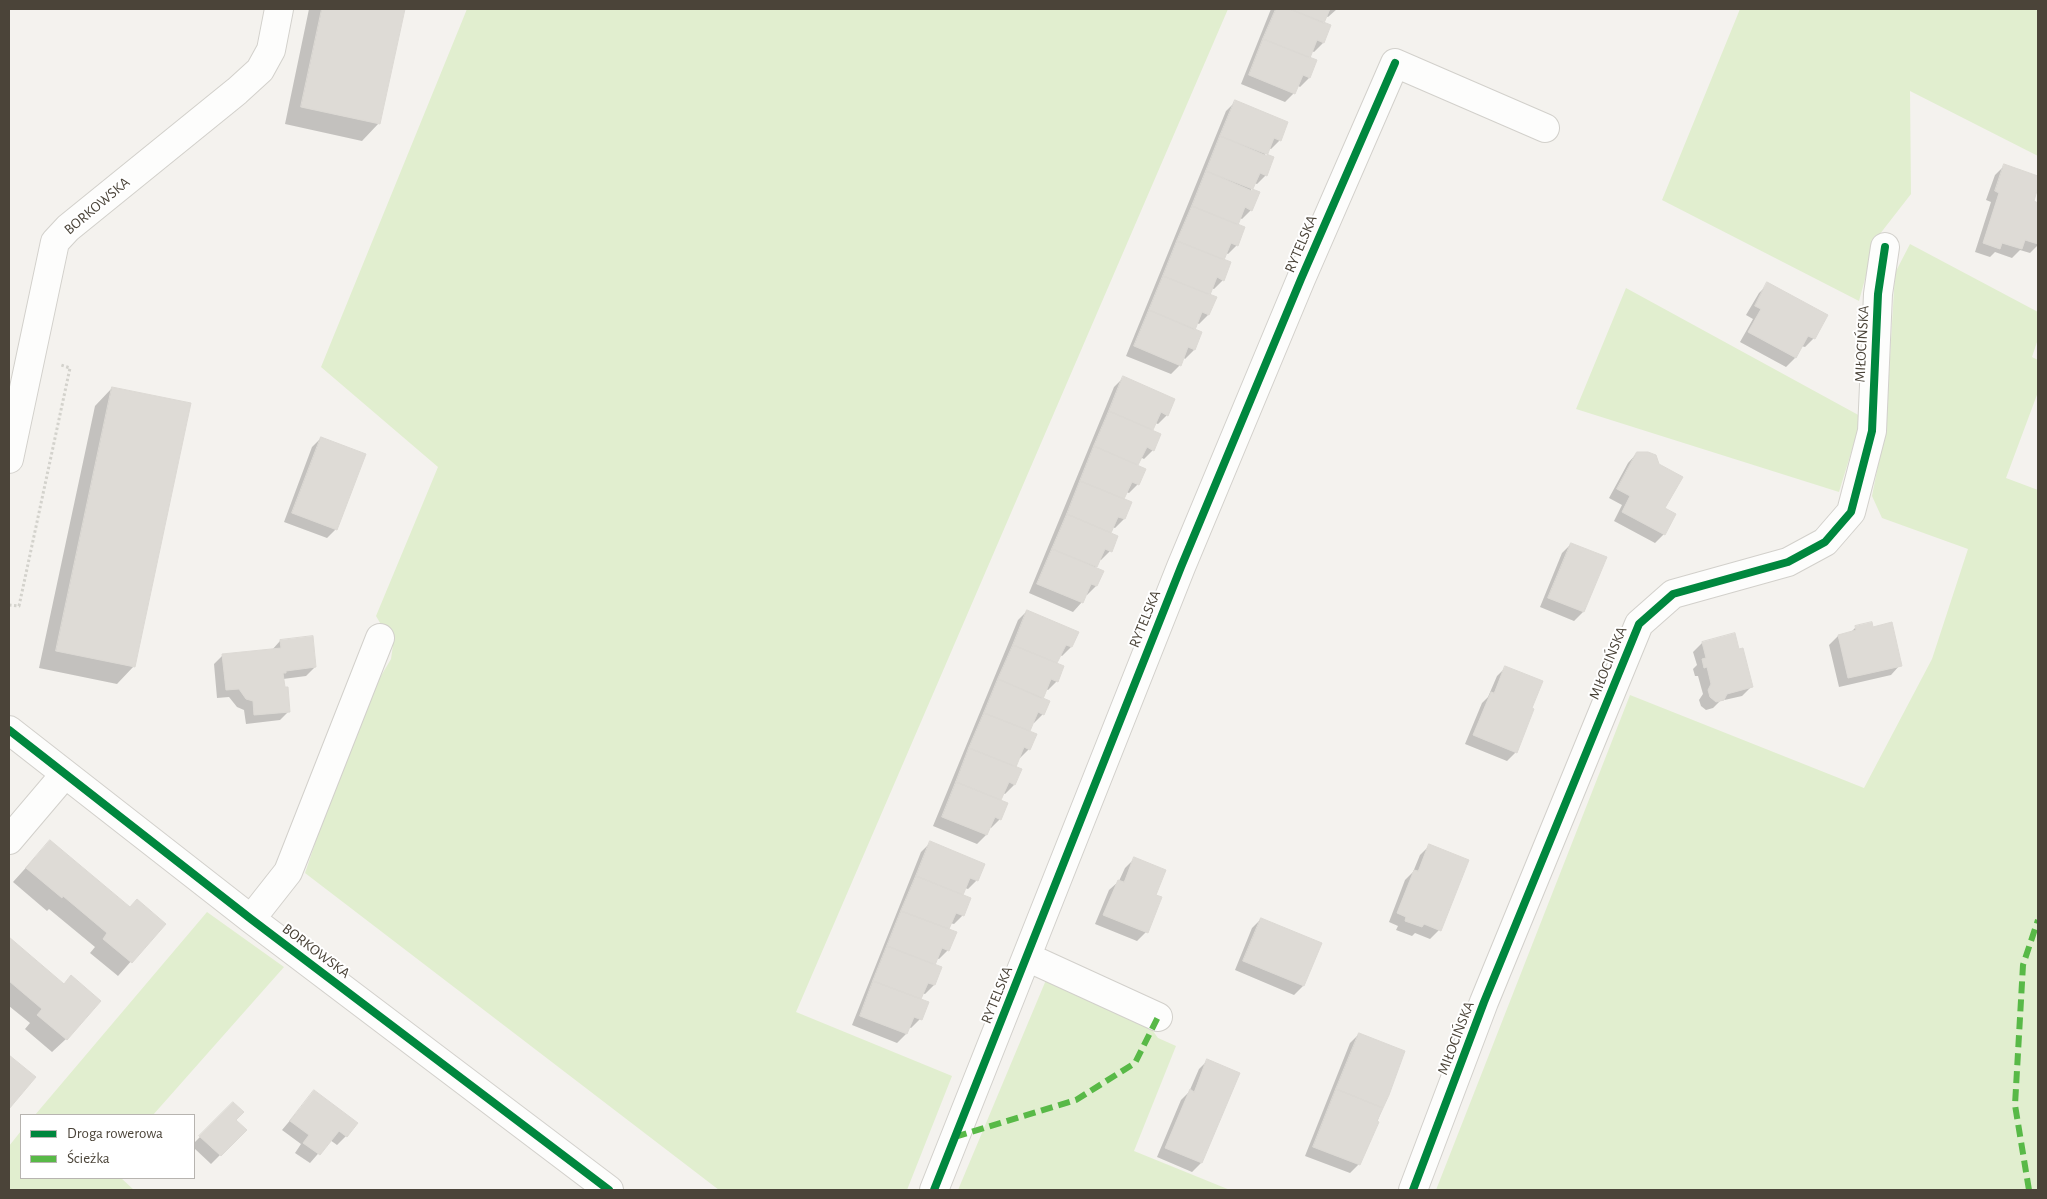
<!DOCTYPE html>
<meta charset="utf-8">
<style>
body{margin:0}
#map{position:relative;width:2047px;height:1199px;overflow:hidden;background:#f4f2ee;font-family:"Alegreya Sans",sans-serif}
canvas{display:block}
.frame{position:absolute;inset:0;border:10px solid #4b4439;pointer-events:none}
.legend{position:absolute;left:20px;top:1114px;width:175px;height:65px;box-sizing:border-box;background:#fff;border:1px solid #b7b4b0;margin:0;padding:6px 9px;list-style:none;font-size:15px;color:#4b4439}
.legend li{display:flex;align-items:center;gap:10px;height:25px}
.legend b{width:25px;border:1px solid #b7b4b0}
</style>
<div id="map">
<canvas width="2047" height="1199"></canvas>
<div class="frame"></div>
<ul class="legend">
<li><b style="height:6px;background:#00873e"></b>Droga rowerowa</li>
<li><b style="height:6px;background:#58b947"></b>Ścieżka</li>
</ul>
</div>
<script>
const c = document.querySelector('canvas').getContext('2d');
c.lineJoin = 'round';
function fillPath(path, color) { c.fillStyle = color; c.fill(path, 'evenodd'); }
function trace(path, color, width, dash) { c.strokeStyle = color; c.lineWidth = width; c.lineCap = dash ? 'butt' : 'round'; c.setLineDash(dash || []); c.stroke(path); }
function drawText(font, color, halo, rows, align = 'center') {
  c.font = font + ' "Alegreya Sans",sans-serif'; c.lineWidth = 4; c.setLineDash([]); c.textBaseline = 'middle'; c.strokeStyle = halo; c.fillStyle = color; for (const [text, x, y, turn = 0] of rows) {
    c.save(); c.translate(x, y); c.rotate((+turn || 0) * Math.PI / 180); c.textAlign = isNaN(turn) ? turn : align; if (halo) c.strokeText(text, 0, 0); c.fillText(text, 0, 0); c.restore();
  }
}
const green = new Path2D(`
 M467 9H1228L796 1012 952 1076 907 1190H719L305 873 349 743 375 686 391 659 393 645 376 616 438 467 321 367Z
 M1740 9H2038V156L1910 91 1911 194 1876 239 1859 301 1662 200Z
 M1910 244 2038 312V339L2032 357 2038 360V392L2006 478 2038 490V1190H1436L1630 695 1864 788 1932 659 1968 549 1882 518 1872 496 1886 425 1895 273Z
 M1626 288 1862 417 1839 492 1576 409Z
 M207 912 284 967 153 1115H35Z
 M1046 980 1145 1020 1158 1038 1176 1046 1134 1151 1230 1190H958Z
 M21 1131V1178H121L134 1190H9V1146Z`);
const shadow = new Path2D(`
 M309 9H403L379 123 362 141 285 124Z
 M1271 9H1337L1328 17 1326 16 1323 23 1330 26 1323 43 1314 52 1312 51 1309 58 1316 61 1309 78 1300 87 1297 85 1294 93 1285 102 1241 84Z
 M1235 102 1280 140 1271 149 1268 148 1265 155 1266 175 1257 184 1254 183 1251 190V210L1242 219 1240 218 1237 225V245L1228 254 1226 253 1223 260V280L1214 289 1211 288 1208 295 1215 298 1208 315 1199 324 1197 323 1194 330 1201 332 1194 350 1185 359 1183 357 1180 365 1171 374 1126 356 1226 111Z
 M2004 166 2038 178 2032 202 2038 204V245L2030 253 2020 250 2012 258 1995 252 1990 257 1975 252 1991 202 1986 200 1995 175Z
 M1768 284 1814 338 1805 347 1801 346 1795 358 1786 367 1740 342 1753 319 1746 315 1759 293Z
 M1123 378 1167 415 1158 424 1155 423 1151 430 1153 450 1144 459 1140 457 1136 465 1138 484 1129 493 1126 492 1122 500 1124 519 1115 528 1112 527 1110 534V551L1101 560 1099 559 1095 568 1096 586 1087 595 1085 594 1082 602 1073 612 1029 593 1114 387Z
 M112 388 134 666 117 684 39 668 95 406Z
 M321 438 336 529 327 538 284 522 312 447Z
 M1637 453 1664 508 1675 515 1664 534 1655 543 1614 521 1622 505 1609 498 1628 463Z
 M1571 544 1605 558 1583 612 1574 621 1540 607 1562 553Z
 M1027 611 1071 647 1062 656 1060 655 1056 663 1057 681 1048 690 1046 689 1042 699 1043 714 1034 723 1032 722 1028 732 1029 749 1020 758 1018 757 1014 767V785L1005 794 1003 793 1000 801V819L991 828 989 827 986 835 977 844 933 826 1018 620Z
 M1856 627 1872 628 1900 665 1891 675 1839 687 1829 645 1838 636 1850 633Z
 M280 641 315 667 306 676 283 679 289 711 280 720 246 724 244 710 237 707 229 697 217 698 214 664 223 655 271 651Z
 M1702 643 1751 687 1742 696 1720 701 1713 708 1706 710 1701 706 1699 700 1703 694 1698 676H1695L1693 669 1697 665 1693 652Z
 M1506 667 1516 752 1507 761 1465 744 1482 703 1488 697 1497 676Z
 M50 841 129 908 164 924 118 976 90 953 95 947 49 909 47 911 13 882Z
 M930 843 977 880 968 889 965 888 962 896 963 915 954 924 950 923 948 930V950L939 959 936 958 933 965 934 985 925 994 922 993 920 1000 927 1002 920 1019 911 1028 909 1027 906 1034 897 1043 852 1025 921 852Z
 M1429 846 1439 930 1430 939 1415 933 1412 936 1396 930 1398 926 1389 922 1405 880 1413 872 1420 855Z
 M1134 859 1155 896 1146 932 1137 941 1095 924 1109 890 1119 881 1125 868Z
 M1261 919 1320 943 1303 986 1294 995 1235 970 1252 928Z
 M9 938 64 985 66 1039 52 1052 25 1029 30 1023 9 1006Z
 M1359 1034 1404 1052 1366 1151 1359 1164 1350 1173 1305 1156 1350 1043Z
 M9 1057 34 1078 9 1107Z
 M1208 1060 1239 1074 1201 1163 1192 1172 1157 1157 1181 1100 1189 1092 1199 1069Z
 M314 1092 346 1136 337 1145 330 1140 310 1163 295 1153 301 1144 282 1130Z
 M233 1104 234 1120 245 1130 211 1164 194 1148V1143Z`);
const building = new Path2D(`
 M322 9H405L380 124 301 107Z
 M1276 9H1290L1331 25 1324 43 1317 40 1310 58 1263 39Z
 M1290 9H1330L1324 23Z
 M1263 39 1317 60 1310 78 1303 75 1295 94 1249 75Z
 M1235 100 1288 122 1281 141 1274 138 1267 156 1220 136Z
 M1220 136 1274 157 1267 176 1260 173 1252 191 1206 171Z
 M2004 164 2038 176V187L2034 201 2038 203V244L2025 240 2022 249 2002 243 2000 249 1983 243 1999 193 1995 191Z
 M1206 171 1260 192 1252 211 1245 207 1238 225 1192 206Z
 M1192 206 1245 227 1238 246 1231 243 1224 260 1177 241Z
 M1177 241 1231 262 1224 281 1217 277 1210 295 1163 276Z
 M1163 276 1217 297 1209 315 1202 312 1195 330 1149 310Z
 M1767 282 1828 315 1815 339 1808 336 1796 358 1748 332 1761 309 1755 306Z
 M1149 310 1202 332 1195 350 1188 347 1181 366 1134 346Z
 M1123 376 1175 399 1168 416 1161 412 1153 430 1109 411Z
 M112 387 191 403 135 667 56 651Z
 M1109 411 1161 434 1154 451 1147 447 1138 465 1094 446Z
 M321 437 366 454 337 530 292 513Z
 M1094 446 1146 469 1139 485 1132 482 1124 499 1080 481Z
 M1637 452H1648L1656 455 1659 464 1683 477 1665 508 1676 514 1665 535 1622 512 1630 496 1617 489Z
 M1080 481 1132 502 1125 519 1118 517 1111 533 1067 514Z
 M1067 514 1118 536 1112 552 1105 549 1097 567 1052 549Z
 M1571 543 1607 557 1584 612 1548 598Z
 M1052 549 1104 571 1097 586 1091 584 1083 603 1037 584Z
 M1027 610 1079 632 1072 647 1066 645 1057 663 1013 645Z
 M1872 622 1873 627 1892 622 1902 666 1848 678 1838 635 1856 630 1855 626Z
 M1735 633 1739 649 1743 648 1753 687 1727 694 1724 700 1716 702 1710 697 1708 690 1711 684 1707 667 1704 668 1702 659 1706 658 1702 642Z
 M313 636 316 667 286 671V673H283L285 687H288L290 712 254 715 253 701 246 699 239 689 226 690 222 654 281 648 280 640Z
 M1013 645 1064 666 1058 682 1051 679 1043 699 998 679Z
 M1505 666 1543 681 1532 708 1534 709 1517 753 1473 735 1491 692 1494 693Z
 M998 679 1050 701 1044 715 1038 712 1030 731 984 713Z
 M984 713 1037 734 1030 750 1024 747 1016 767 969 748Z
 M969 748 1022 769 1015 785 1009 782 1001 800 956 782Z
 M956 782 1008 803 1001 820 995 817 987 835 942 817Z
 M50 840 130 907 137 899 166 924 132 963 103 939 107 933 63 896 62 898 26 868Z
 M930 841 985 864 978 881 970 878 963 895 916 876Z
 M1429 844 1469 860 1441 931 1424 924 1422 927 1405 921 1406 917 1397 913 1414 870 1418 871Z
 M1134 857 1166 870 1156 895 1162 897 1148 933 1103 915 1118 880 1124 882Z
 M916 876 971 898 964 916 956 913 949 929 901 911Z
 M901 911 957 932 949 951 942 948 935 965 887 946Z
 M1261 918 1322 943 1304 986 1243 961Z
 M9 937 64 984 71 975 101 1001 67 1040 37 1015 42 1009 9 981Z
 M887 946 942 967 935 985 928 983 921 999 873 981Z
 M873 981 929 1002 922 1020 914 1017 907 1034 860 1016Z
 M1359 1033 1405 1051 1389 1095 1383 1108 1336 1089Z
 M9 1055 36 1077 9 1109Z
 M1207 1059 1240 1073 1202 1163 1165 1148 1190 1089 1194 1092Z
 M1336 1089 1383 1108 1377 1121 1379 1122 1360 1165 1313 1147Z
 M314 1090 358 1123 347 1137 339 1131 320 1155 303 1143 309 1135 290 1121Z
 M233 1102 244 1112 236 1120 247 1130 221 1156 199 1136Z`);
const path = new Path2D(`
 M9 605 19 606 70 368 61 365`);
const minor = new Path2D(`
 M9 459 55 242 68 228 237 91 260 70 271 50 279 9
 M9 730 251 919 609 1190
 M9 840 65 774
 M251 919 288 872 380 638
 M1027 957 1158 1017
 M934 1190 1181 567 1301 279 1395 63 1545 128
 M1413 1190 1484 1002 1639 624 1673 594 1788 562 1825 542 1851 512 1872 431 1878 294 1885 247`);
const quiet = new Path2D(`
 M955 1137 1076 1100 1135 1063 1158 1017
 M2029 1190 2015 1105 2023 965 2038 920`);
const cycleway = new Path2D(`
 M9 730 251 919 609 1190
 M934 1190 1181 567 1301 279 1395 63
 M1413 1190 1484 1002 1639 624 1673 594 1788 562 1825 542 1851 512 1872 431 1878 294 1885 247`);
const streetNames = [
 ["BORKOWSKA",97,206,-40],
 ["RYTELSKA",1301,244,-67],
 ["MIŁOCIŃSKA",1862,344,-87],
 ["RYTELSKA",1145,619,-68],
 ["MIŁOCIŃSKA",1608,663,-68],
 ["BORKOWSKA",316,951,37],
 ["RYTELSKA",997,995,-68],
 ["MIŁOCIŃSKA",1456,1038,-69]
];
fillPath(green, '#e1eecf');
fillPath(shadow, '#0003');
fillPath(building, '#dedbd6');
trace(building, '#dcd9d4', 1);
trace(minor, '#d2d0cb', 30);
trace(path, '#d3d2cc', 3, [2.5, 2.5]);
trace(minor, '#fdfdfc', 28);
trace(quiet, '#58b947', 6, [12, 6]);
trace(cycleway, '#00873e', 8);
drawText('15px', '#4b4439', '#fff', streetNames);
</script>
